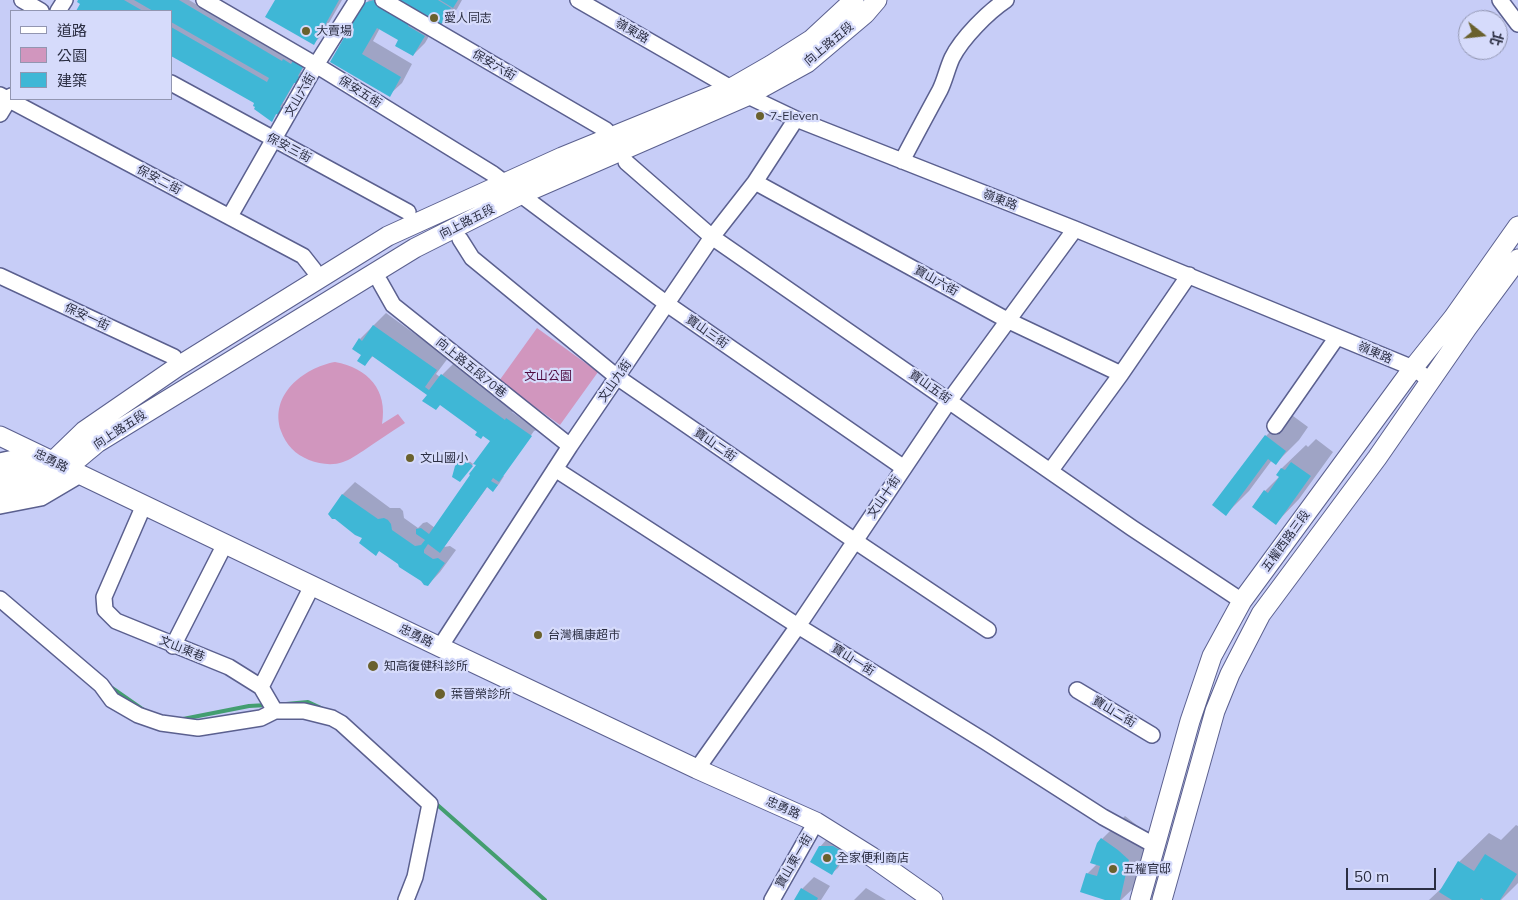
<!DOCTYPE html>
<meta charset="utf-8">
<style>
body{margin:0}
#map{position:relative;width:1518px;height:900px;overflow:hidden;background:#c7cdf7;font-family:Mulish,"Noto Sans TC",sans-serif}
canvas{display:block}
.legend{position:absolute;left:10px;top:10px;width:162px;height:90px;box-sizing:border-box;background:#d6dbfb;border:1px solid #9296b1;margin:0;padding:6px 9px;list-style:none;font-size:15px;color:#2b2e42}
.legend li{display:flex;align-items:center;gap:10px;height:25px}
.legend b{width:25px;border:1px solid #9296b1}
.north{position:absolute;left:1458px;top:10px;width:50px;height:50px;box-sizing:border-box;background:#d6dbfb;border:1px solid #9296b1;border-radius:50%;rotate:106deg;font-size:14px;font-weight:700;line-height:20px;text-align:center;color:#2b2e42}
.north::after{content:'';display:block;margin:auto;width:18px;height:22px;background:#6a612d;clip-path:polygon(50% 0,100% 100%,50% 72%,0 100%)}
.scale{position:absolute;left:1346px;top:868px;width:90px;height:22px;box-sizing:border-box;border:2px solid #2b2e42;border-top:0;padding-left:6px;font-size:15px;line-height:18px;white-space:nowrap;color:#2b2e42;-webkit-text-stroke:4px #d6dbfb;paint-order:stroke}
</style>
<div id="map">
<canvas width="1518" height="900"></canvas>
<ul class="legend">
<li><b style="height:6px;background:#fff"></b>道路</li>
<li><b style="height:14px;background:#d196be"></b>公園</li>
<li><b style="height:14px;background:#3fb7d6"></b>建築</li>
</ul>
<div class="north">北</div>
<div class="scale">50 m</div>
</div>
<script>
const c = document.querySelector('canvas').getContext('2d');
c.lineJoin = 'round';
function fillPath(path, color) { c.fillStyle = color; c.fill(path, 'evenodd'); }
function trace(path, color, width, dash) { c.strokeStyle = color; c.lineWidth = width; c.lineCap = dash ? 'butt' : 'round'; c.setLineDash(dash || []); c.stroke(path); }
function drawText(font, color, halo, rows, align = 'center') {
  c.font = font + ' Mulish,"Noto Sans TC",sans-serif'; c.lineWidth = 4.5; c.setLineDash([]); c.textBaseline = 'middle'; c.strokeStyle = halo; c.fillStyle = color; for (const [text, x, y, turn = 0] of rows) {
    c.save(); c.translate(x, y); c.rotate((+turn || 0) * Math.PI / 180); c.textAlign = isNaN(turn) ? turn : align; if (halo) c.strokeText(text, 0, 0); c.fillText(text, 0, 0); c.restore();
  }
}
const green = new Path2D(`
 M537 328 598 372 560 425 499 381Z
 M335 362C368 368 388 390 382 424L398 414 405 423C391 432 377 441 363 451 356 455 350 460 343 462 332 466 320 464 309 460 295 454 286 445 281 431 269 395 303 368 335 362Z`);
const shadow = new Path2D(`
 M80 0H189L286 57 288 56 306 63 301 72 304 74 301 79 295 82 283 103 286 105 283 110 277 113 272 120 256 103 171 54V11H77L81 3Z
 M277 0H342L322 35 314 43Z
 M369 0H462L457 9 439 26 436 24 425 43 413 55 400 40 380 28 373 41 412 64 402 83 389 95 332 61 365 4Z
 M386 313 448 358 436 374 440 377 454 363 516 407 512 412 537 430 534 431 502 476H504L499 484 493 490 488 486 444 547 450 546 456 550 440 572 428 585 380 550 376 554 364 538 329 514 343 494 355 482 390 508H400L403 511 404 518 418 528 423 523 427 522 435 528 472 475 494 436 428 394 373 356 364 365 360 339Z
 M1289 413 1308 427 1299 440 1276 463 1272 460 1249 491 1226 514 1266 436Z
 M1316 439 1333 452 1299 499 1276 523 1253 507 1265 491 1280 476 1278 474 1282 468 1306 445 1308 447Z
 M464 457 473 464 460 480 456 466Z
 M1125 816 1152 837 1142 880 1121 900H1109L1087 874 1097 864 1098 843Z
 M1516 825 1518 826V883L1501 900H1429L1446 884 1459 862 1489 833 1501 840Z
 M826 840 839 841 850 847 838 868 832 873 820 847Z
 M814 877 830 886 821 900H796L802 889Z
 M866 888 886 900H854Z`);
const stream = new Path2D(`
 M112 688 145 711
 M286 704 308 702 321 708
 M183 719 249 706 267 705
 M433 801 545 900`);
const building = new Path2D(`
 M78 0H124L143 11H76L80 4 77 2Z
 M134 0H179L282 61 283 59 291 64 293 61 303 67 298 76 301 78 297 84 294 83 280 107 284 109 280 115 276 114 272 122 254 109 255 107 253 106 254 103 171 56V27L267 82 269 78 171 22V11H153Z
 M275 0H339L314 45 265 17Z
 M374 0 410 22 408 26 425 36 413 56 395 46 398 40 377 28 362 54 401 77 390 97 330 62 364 3Z
 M394 0H438L451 8 439 28Z
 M440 0H458L453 8Z
 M373 325 437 370 425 387 429 390 441 374 505 420 506 418 532 436 499 482 493 478 491 481 498 485 493 492 487 487 440 553 428 544 424 550V553L433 559 438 558 445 563 428 586 424 585 421 581 399 567 398 564 379 551 376 556 359 543 362 538 355 535 335 519H332L328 514 342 494 378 519 384 518 388 520 391 524 392 530 415 546 421 545 425 540 416 534V529L421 528 429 534 470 475 469 474 476 465 473 464 490 441 483 436 481 439 475 435 477 432 440 405 436 410 422 401 427 395 372 356 365 366 357 361 361 355 352 349 359 338 362 341Z
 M1265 435 1286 451 1276 465 1268 459 1226 516 1212 505Z
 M462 458 473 466 460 482 452 477 455 466Z
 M1291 462 1311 476 1276 525 1252 507 1264 490 1268 493 1279 477 1276 475 1281 468 1285 470Z
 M1101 838 1118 850 1129 860 1120 900H1105L1080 892 1086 873 1097 876 1100 866 1090 863 1097 843Z
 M819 846H833L845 853 832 875 810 862Z
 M1485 854 1517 874 1500 900H1484L1481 898 1480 900H1452L1439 892 1458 861 1474 871Z
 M801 888 818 898 817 900H794Z`);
const minor = new Path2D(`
 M22 0 41 11
 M204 0 316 65 493 174 667 304 904 468
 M383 0 606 130
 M578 0 731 88 796 119 1075 229 1413 368 1430 380
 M1500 0 1518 24
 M58 11 65 0
 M171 83 408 212
 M0 95 303 256 314 270
 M0 114 11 96
 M902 161C914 138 927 114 940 90 945 80 947 69 952 58 962 38 988 12 1006 0
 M626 162 712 237 1132 528 1242 601
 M755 182 1007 320 1121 374
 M230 216 316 65 357 0
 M460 239 472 258 617 377 855 541 988 630
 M0 276 174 357
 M380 282 393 305 570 446
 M1275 426 1337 337
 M0 461 37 453
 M555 469 798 626 986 742 1103 817 1154 845
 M1051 470 1121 374 1189 275
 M144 505 104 597 105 610 116 621 229 667 261 687
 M0 506 41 498 80 475
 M0 599 101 685 112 700 138 715 161 723 198 728 261 718 275 711H304L332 718 341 723 430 804 415 877 406 900
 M173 646 225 544
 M440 647 570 446 712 237 755 182 796 119
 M1077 690 1152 735
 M275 711 261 687 312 586
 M697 769 798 626 949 401 1075 229
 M772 900 816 822`);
const major = new Path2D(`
 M0 436 440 647 697 769 816 822 872 857 933 900
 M0 476 53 461 84 431 177 367 388 236 562 157 731 88 771 65 812 39 854 0
 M0 494C22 490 47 481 66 468 77 461 87 451 97 443L415 248 522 194 747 96 807 63 865 14 877 0
 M1140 900 1190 721 1212 656 1242 601 1413 368 1453 318 1518 226
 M1162 900 1215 711 1230 674 1261 614 1377 458 1467 328 1518 259`);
const markers = [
 [434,18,5,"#6a612d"],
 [306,31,5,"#6a612d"],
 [760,116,5,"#6a612d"],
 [410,458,5,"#6a612d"],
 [538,635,5,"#6a612d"],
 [373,666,6,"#6a612d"],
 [440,694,6,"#6a612d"],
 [827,858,5,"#6a612d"],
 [1113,869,5,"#6a612d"]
];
const poiNames = [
 ["愛人同志",444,18],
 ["大賣場",316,31],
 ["7-Eleven",770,116],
 ["文山國小",420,458],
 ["台灣楓康超市",548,635],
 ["知高復健科診所",384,666],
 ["葉晉榮診所",451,694],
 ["全家便利商店",837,858],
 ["五權官邸",1123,869]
];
const streetNames = [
 ["嶺東路",632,31,30],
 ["向上路五段",829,44,-40],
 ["保安六街",494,65,30],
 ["保安五街",360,92,32],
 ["文山六街",300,95,-60],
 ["保安三街",289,148,28],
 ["保安二街",159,180,28],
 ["嶺東路",1000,200,21],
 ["向上路五段",467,222,-27],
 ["寶山六街",936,281,29],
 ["保安一街",87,317,25],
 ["寶山三街",707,332,35],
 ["嶺東路",1375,353,23],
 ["向上路五段70巷",471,368,39],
 ["文山九街",615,381,-55],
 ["寶山五街",930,387,35],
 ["向上路五段",120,430,-33],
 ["寶山二街",715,445,35],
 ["忠勇路",51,461,26],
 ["文山十街",884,497,-56],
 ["五權西路三段",1286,541,-54],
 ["忠勇路",416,636,26],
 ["文山東巷",182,649,22],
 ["寶山一街",853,660,32],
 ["寶山二街",1114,712,31],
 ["忠勇路",783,808,24],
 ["寶山東一街",794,861,-60]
];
const parkNames = [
 ["文山公園",548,376]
];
fillPath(green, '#d196be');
fillPath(shadow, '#0003');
trace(stream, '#439e70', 4);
fillPath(building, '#3fb7d6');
trace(minor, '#5b608f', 18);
trace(major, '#5b608f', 21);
trace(minor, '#fff', 15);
trace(major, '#fff', 19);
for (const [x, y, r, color] of markers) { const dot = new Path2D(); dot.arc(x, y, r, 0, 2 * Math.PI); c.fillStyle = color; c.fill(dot); trace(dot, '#d6dbfb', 2); }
drawText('12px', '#2b2e42', '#d6dbfb', poiNames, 'left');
drawText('12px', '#2b2e42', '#d6dbfb', streetNames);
drawText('12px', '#4e0b3f', '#d6dbfb', parkNames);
</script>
